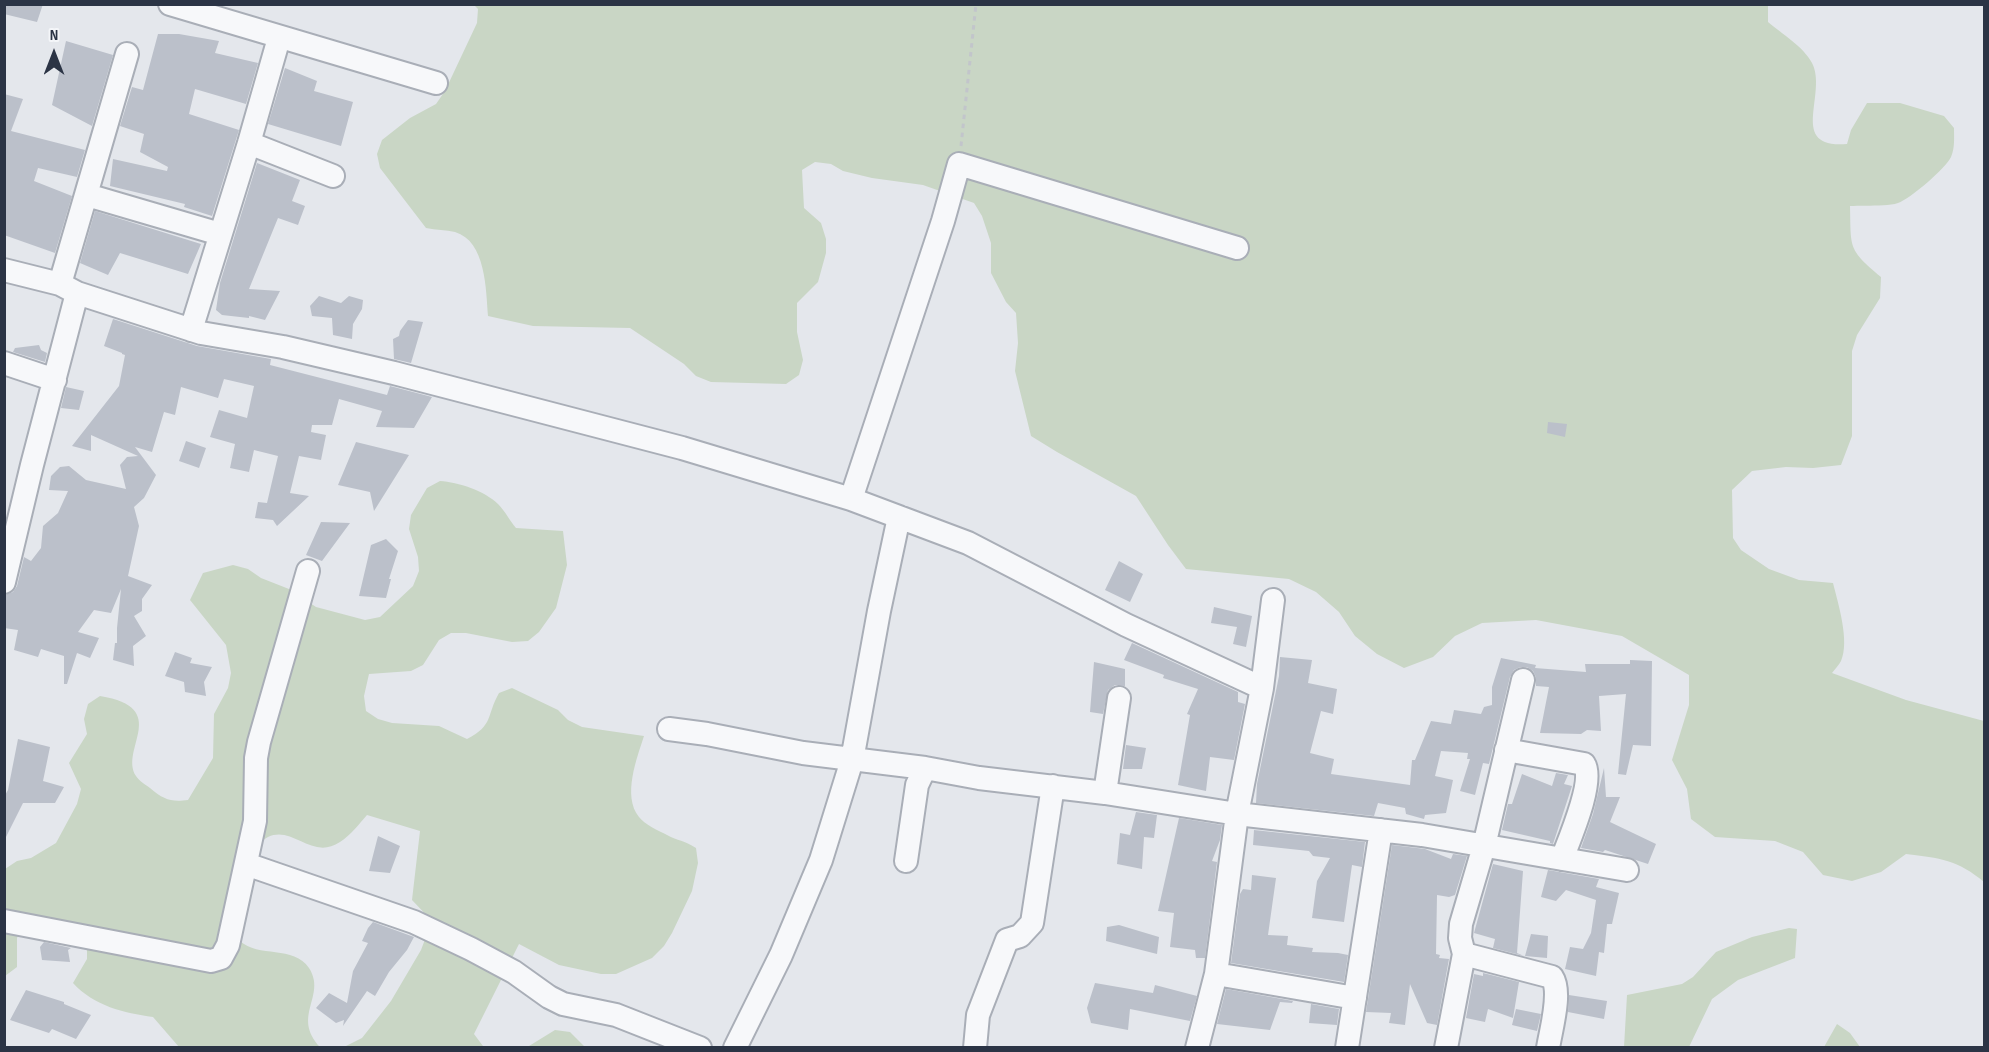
<!DOCTYPE html>
<style>
body{margin:0}
#map{position:relative;width:1989px;height:1052px;overflow:hidden;background:#e4e7ec;font-family:"Sofia Sans Condensed",sans-serif}
canvas{display:block}
.frame{position:absolute;inset:0;border:6px solid #2b3445;pointer-events:none}
.north{position:absolute;left:24px;top:24px;width:60px;height:60px;-webkit-text-stroke:4px #f4f6f9;paint-order:stroke;rotate:0deg;font-size:16px;font-weight:700;line-height:24px;text-align:center;color:#2b3445}
.north::after{content:'';display:block;margin:auto;width:21px;height:27px;background:#2b3445;clip-path:polygon(50% 0,100% 100%,50% 72%,0 100%)}
</style>
<div id="map">
<canvas width="1989" height="1052"></canvas>
<div class="frame"></div>
<div class="north">N</div>
</div>
<script>
const c = document.querySelector('canvas').getContext('2d');
c.lineJoin = 'round';
function fillPath(path, color) { c.fillStyle = color; c.fill(path, 'evenodd'); }
function trace(path, color, width, dash) { c.strokeStyle = color; c.lineWidth = width; c.lineCap = dash ? 'butt' : 'round'; c.setLineDash(dash || []); c.stroke(path); }
const green = new Path2D(`
 M474 5H1768V22C1782 34 1803 46 1812 63 1828 94 1787 149 1847 144L1851 130 1867 103H1900L1944 116 1954 128C1954 138 1955 148 1951 157 1946 168 1910 199 1898 203 1886 207 1863 205 1850 206 1851 249 1848 249 1881 277L1880 298 1857 335 1852 351V436L1841 465 1813 468 1786 467 1752 471 1732 490 1733 538 1741 550 1769 569 1799 580 1833 583C1838 603 1850 641 1841 661 1839 665 1835 669 1832 673L1906 700 1984 721V882C1958 860 1940 858 1906 854L1881 872 1852 881 1823 875 1803 852 1775 841 1715 837 1691 819 1687 789 1672 760 1689 705V675L1622 636 1536 620 1482 623 1455 636 1433 657 1404 668 1377 654 1355 636 1339 612 1316 592 1289 579 1186 569 1168 545 1136 496 1057 452 1031 436 1015 371 1018 343 1016 313 1006 302 991 273V243L982 216 974 203 923 185 872 178 843 171 831 164 815 162 802 170 804 208 821 223 826 239V253L818 282 797 303V332L803 360 799 375 786 384 711 382 696 376 684 364 630 328 533 326 488 316C486 290 486 241 455 232 446 230 436 230 426 228L380 168 377 154 382 140 410 118 436 104 445 91 477 23 478 9Z
 M440 481C458 482 485 491 498 504 505 511 510 521 516 528L563 531 567 565 556 608 539 632 528 641 512 642 466 633H451L439 640 423 665 411 671 369 674 364 696 366 711 378 719 392 723 439 726 467 739C494 725 486 716 499 693L512 688 558 710 568 720 582 727 644 736C637 758 622 796 639 817 644 824 659 831 667 835 678 841 684 840 696 848L698 863 692 891 672 933 664 946 652 958 616 974H601L559 965 519 944 474 1034 483 1046 491 1047H344L362 1038 391 1001 421 950 432 921 412 900 420 831 367 815C359 824 351 835 340 842 312 861 293 825 268 837 264 839 260 843 257 846L232 929C235 933 237 938 240 941 258 958 294 945 309 968 327 996 291 1016 320 1047H179L153 1017C124 1013 94 1006 73 983L87 959V944L24 924 17 938V967L5 976V869L17 861 31 858 56 843 77 804 81 789 69 763 87 734 84 719 88 704 100 696C172 708 119 749 136 776 139 781 146 785 150 788 164 800 171 802 188 800L213 758 214 714 228 688 231 673 226 645 190 600 203 573 233 565 248 569 261 578 289 589 316 607 365 620 380 617 413 586 419 571 418 557 409 529 411 515 427 488Z
 M1789 928 1797 929 1795 958 1738 980 1712 999 1689 1047H1624L1627 995 1682 984 1693 977 1716 952 1752 937Z
 M1837 1024 1850 1033 1860 1047H1824Z
 M555 1030 570 1032 585 1047H515L529 1046Z`);
const building = new Path2D(`
 M4 4H43L37 22 4 14Z
 M158 34H179L219 41 215 53 258 63 246 104 195 89 189 114 239 130 212 216 184 207 185 204 110 186 113 159 167 171 168 167 140 152 144 134 120 126 132 87 143 90Z
 M66 41 113 55 92 126 52 105Z
 M285 68 317 81 314 91 353 102 341 146 268 124Z
 M4 94 23 99 11 131 85 150 77 177 38 168 34 181 72 196 55 253 4 235Z
 M257 163 300 180 292 201 305 206 298 225 278 218 249 289 280 291 265 320 249 316V318L222 315 216 310 220 283Z
 M95 211 201 244 188 274 120 253 108 275 80 263Z
 M319 296 341 303 349 296 363 300 362 309 353 324 352 339 333 335 332 318 312 316 310 306Z
 M113 319 197 346 271 359 270 365 387 395 390 386 432 397 414 428 376 427 382 411 339 399 332 425H312L311 432 326 435 321 460 299 456 290 493 309 496 277 526 273 520 255 518 258 502 267 503 278 456 254 450 249 472 230 468 235 444 210 437 219 410 247 418 254 386 224 379 218 398 181 387 175 415 164 412 152 452 135 447 156 475 144 498 134 507 139 526 128 576 152 585 142 599V611L134 616 146 636 133 646 134 666 113 660 115 643H117V628L121 589 111 613 94 610 78 632 99 638 90 658 77 653 67 684H64V656L41 649 38 657 14 650 18 630 4 628V597L5 595 13 592 17 586 24 557 31 561 41 548 43 526 58 513 68 491 49 490 51 476 60 467 69 466 86 480 126 489 120 465 127 457 138 456 91 435V451L72 446 119 386 125 355 122 354V353L104 346Z
 M408 320 423 322 411 363 394 359 393 339 399 336 400 331Z
 M39 345 41 350 47 353 45 362 13 352 15 348Z
 M66 387 84 391 79 410 61 408Z
 M1548 422 1567 424 1565 437 1547 433Z
 M186 441 206 448 199 468 179 461Z
 M356 442 409 455 374 511 370 492 338 485Z
 M321 522 350 523 322 561 306 555Z
 M386 539 398 551 389 579H391L386 598 359 596 371 545Z
 M1119 561 1143 574 1130 602 1105 590Z
 M1214 607 1252 616 1246 647 1233 644 1237 627 1211 623Z
 M1132 643 1238 692V702L1245 704 1234 760 1210 757 1206 791 1178 785 1190 715 1187 714 1198 689 1163 678 1164 675 1124 660Z
 M175 652 192 658 190 663 212 667 204 682 206 696 185 692 184 682 165 676Z
 M1280 657 1312 660 1308 683 1337 689 1333 714 1321 711 1310 753 1334 759 1331 774 1410 785 1412 760H1415L1431 721 1451 724 1454 710 1481 714 1484 707 1492 705V687L1501 658 1536 665 1535 668 1586 672 1585 664H1630V660L1652 661 1651 746 1633 745 1626 775 1618 774 1626 694 1599 696 1601 731 1587 730 1581 734 1540 733 1549 687 1536 686V677L1533 671 1527 667H1520L1514 670 1510 677 1489 764 1483 763 1475 795 1460 791 1470 759H1467L1468 753 1441 751 1435 776 1453 780 1446 813 1425 815 1424 819 1406 814 1405 808 1378 803 1374 816 1256 803 1257 784 1279 676Z
 M1094 662 1125 669V686L1115 685 1108 690 1103 714 1090 712Z
 M18 739 50 747 43 781 64 787 55 803H23L4 841V797L8 790Z
 M1126 745 1146 748 1142 769H1123Z
 M1604 768 1606 797H1620L1610 822 1656 844 1648 864 1605 850 1603 852 1581 848 1593 814Z
 M1556 773 1568 775 1564 784 1572 786 1553 844 1550 843V841L1502 830 1508 804H1512L1522 774 1552 786Z
 M1136 812 1157 815 1154 838 1144 837 1142 869 1117 864 1120 833 1130 835Z
 M1179 818 1222 825 1220 840 1212 861 1217 862 1205 958H1196L1195 950 1170 947 1174 913 1158 911Z
 M1254 830 1365 842 1362 867 1352 865 1344 922 1312 918 1317 881 1330 858 1313 856 1309 851 1253 845Z
 M378 836 400 846 390 873 369 871Z
 M1392 845 1425 849 1451 859 1453 854 1467 856 1455 895 1449 897 1437 895 1436 954 1440 955 1439 958 1449 959 1437 1025 1427 1023 1410 984 1405 1025 1389 1023 1391 1013 1366 1012Z
 M1493 864 1523 871 1517 953 1524 956 1493 948 1495 939 1474 933Z
 M1548 870 1599 879 1596 887 1619 893 1612 924H1607L1604 953 1599 952 1596 976 1565 969 1570 947 1583 949 1591 933 1596 900 1566 890 1556 901 1541 897Z
 M1252 875 1276 878 1268 935 1288 936 1287 945 1313 948 1312 952 1338 953 1348 955 1344 982 1231 963 1240 894 1243 889 1251 890Z
 M373 922 414 937 407 950 389 972 375 996 367 991 343 1026 344 1020 336 1023 316 1008 329 993 347 1003 353 971 368 943 362 941 368 928Z
 M1119 925 1159 937 1157 954 1106 941 1107 927Z
 M1531 934 1548 936 1547 958 1525 956Z
 M44 942 71 948 68 950 70 962 42 960 40 947Z
 M1483 973 1519 982 1513 1018 1488 1009 1485 1022 1466 1018 1474 974 1483 976Z
 M1095 983 1153 993 1155 985 1197 996 1190 1021 1130 1009 1128 1030 1091 1023 1087 1008Z
 M1226 989 1293 1001 1292 1003 1280 1002 1270 1030 1217 1024Z
 M26 990 64 1002V1004L91 1015 76 1039 52 1029 49 1033 10 1020Z
 M1569 995 1607 1001 1604 1019 1568 1012Z
 M1311 1004 1339 1009 1337 1025 1309 1023Z
 M1516 1009 1541 1014 1537 1031 1512 1025Z`);
const path = new Path2D(`
 M961 146 976 4`);
const minor = new Path2D(`
 M170 4 436 83
 M249 143 333 176
 M87 195 220 234
 M4 270 60 284 77 293 201 333 283 347 394 373 682 448 851 499 968 543 1126 625 1262 688
 M60 284 127 54
 M191 330 249 143 279 38
 M4 363 55 380
 M851 499 943 221 959 164 1237 248
 M4 582 32 465 77 293
 M669 729 707 734 803 753 925 768 979 778 1105 793 1237 814 1422 835 1627 870
 M1506 750 1584 764C1595 781 1569 840 1562 859
 M1105 793 1119 698
 M906 861 917 785 925 768
 M246 864 414 922 471 949 514 972 549 997 563 1004 616 1015 700 1048
 M4 921 211 961 221 958 228 945 255 821 256 758 259 742 308 571
 M1464 954 1552 977C1562 992 1551 1029 1548 1048
 M1216 974 1355 998
 M735 1048 781 955 821 860 852 760 879 611 899 517
 M975 1048 978 1015 1007 940 1020 936 1032 923 1053 786
 M1197 1048 1216 974 1237 814 1262 688 1273 600
 M1347 1048 1381 830
 M1446 1048 1464 954 1460 938 1461 924 1484 846 1523 680`);
fillPath(green, '#c9d6c5');
fillPath(building, '#bbc0ca');
trace(minor, '#a9aeb7', 26);
trace(path, '#c2c5cb', 3, [4.5, 4.5]);
trace(minor, '#f7f8fa', 22);
</script>
